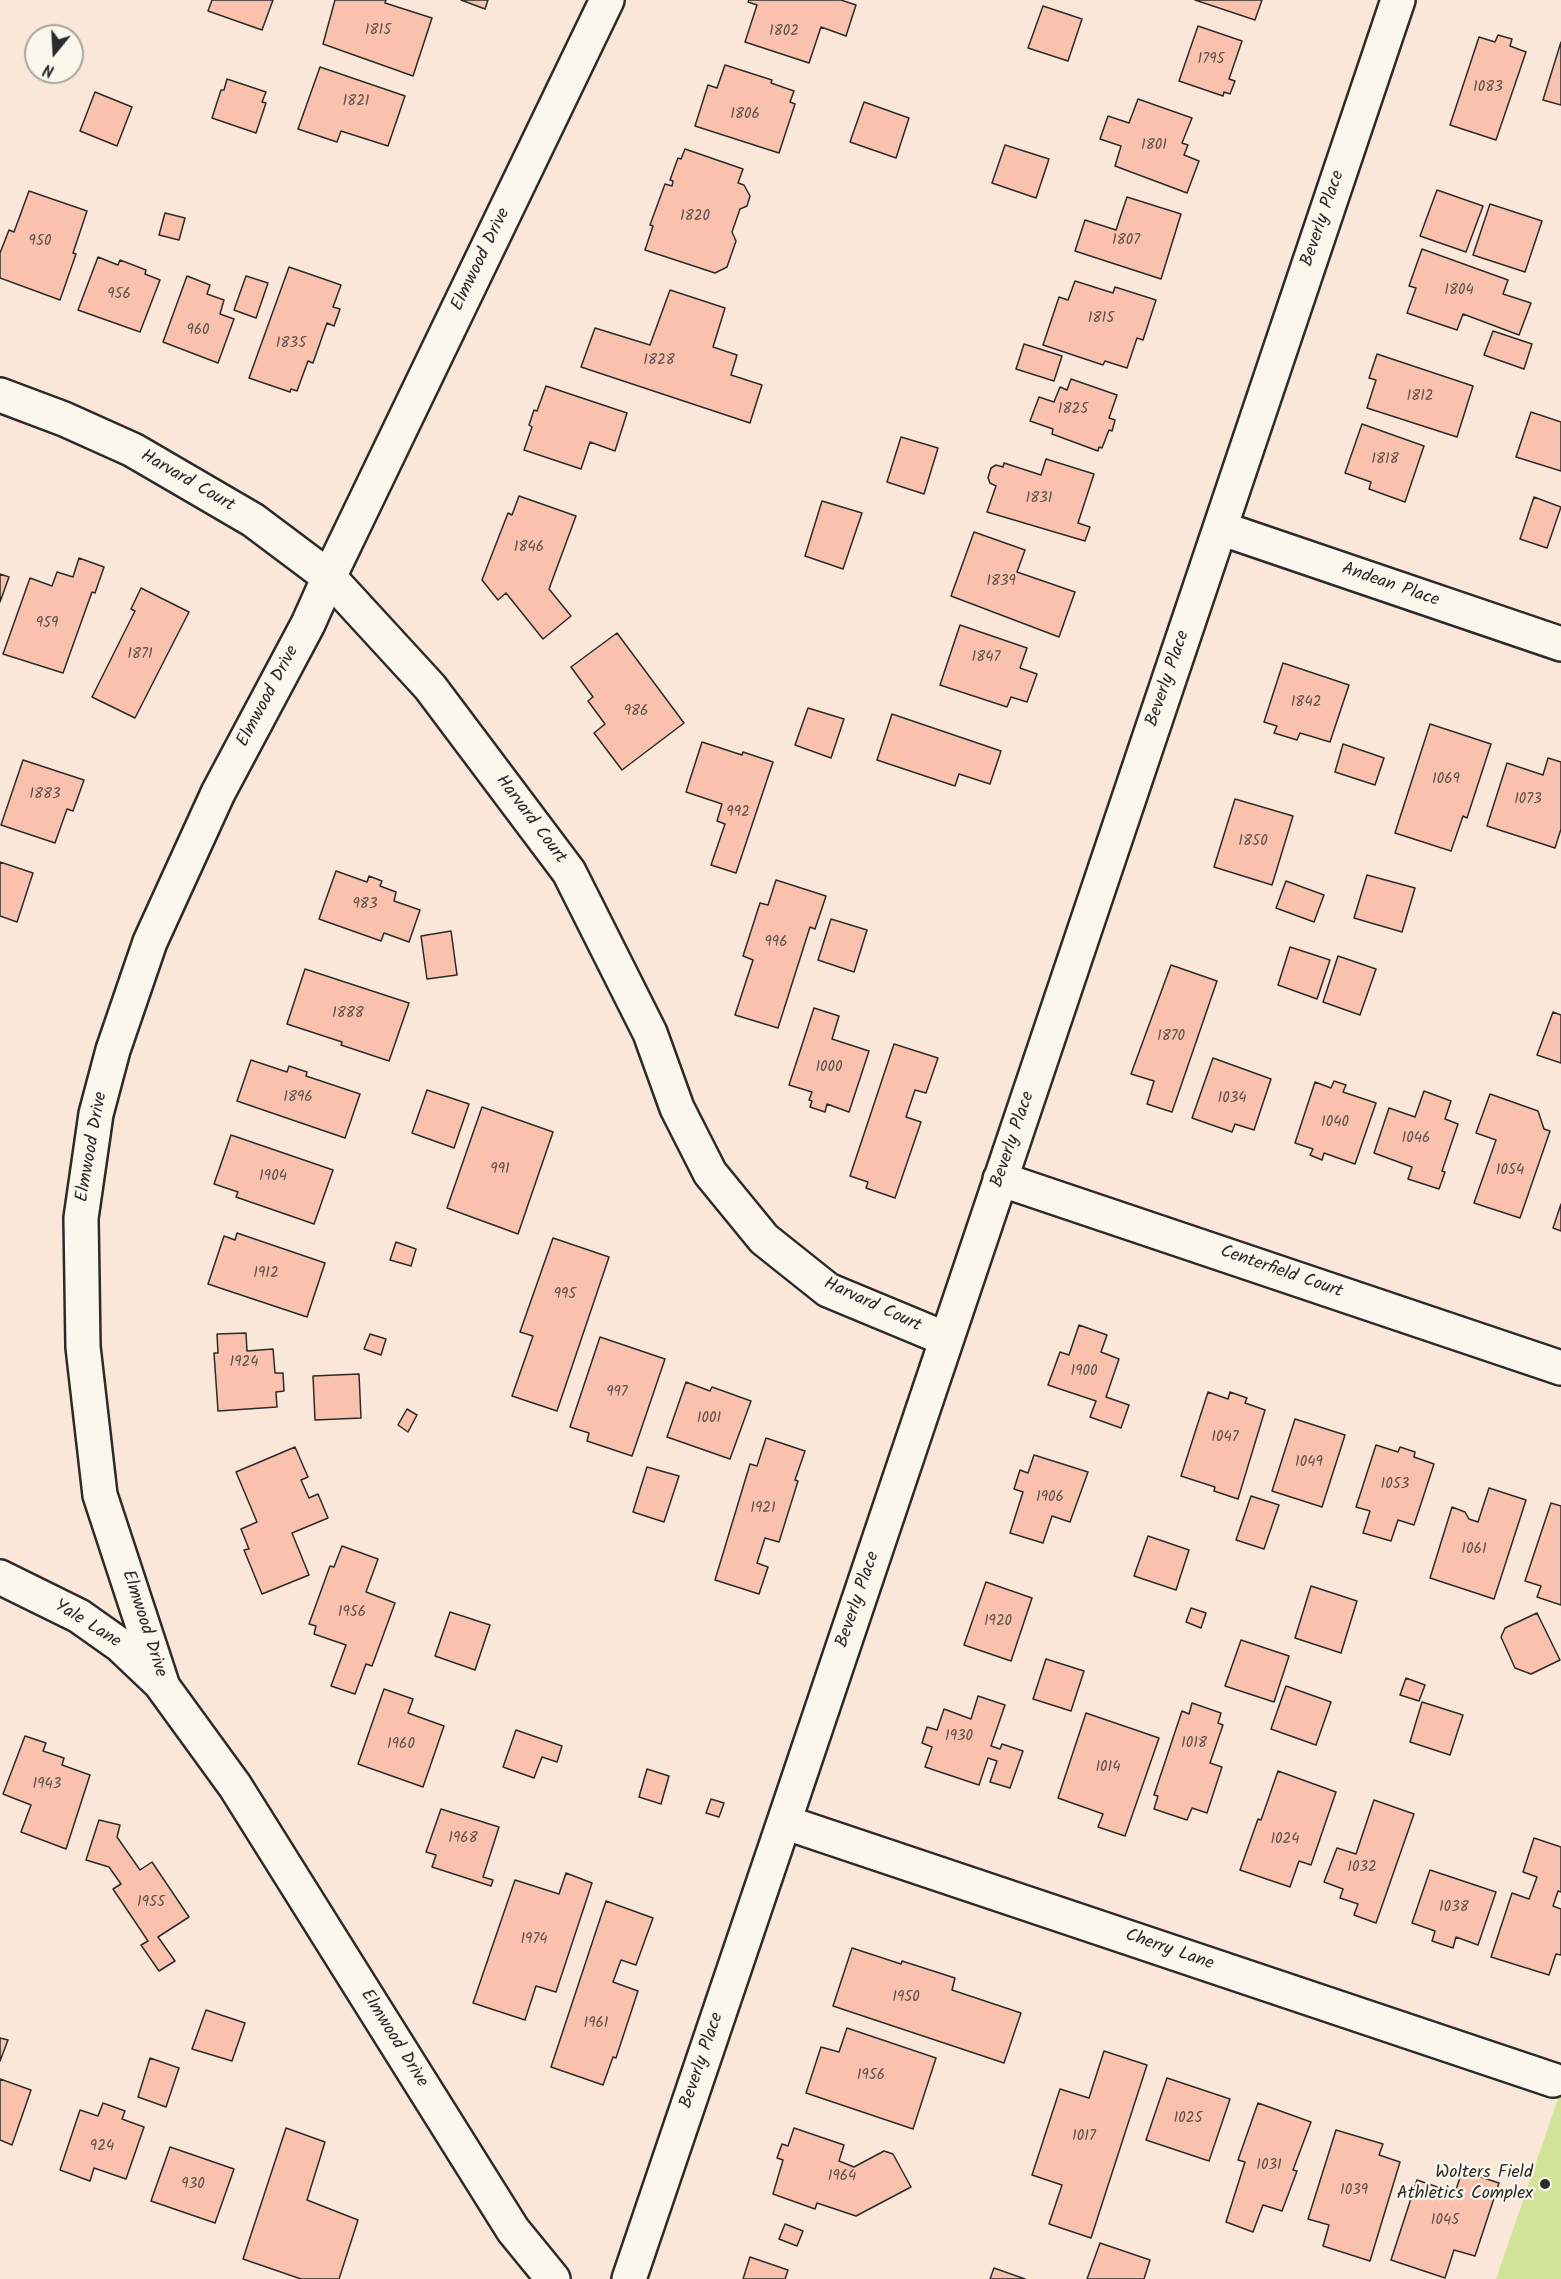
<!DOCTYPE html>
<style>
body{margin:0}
#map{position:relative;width:1561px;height:2279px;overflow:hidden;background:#fbe7d9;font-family:Kalam,sans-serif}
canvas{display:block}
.north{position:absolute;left:24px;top:24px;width:60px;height:60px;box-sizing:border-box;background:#fbf7ec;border:2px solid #a8a59f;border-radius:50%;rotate:198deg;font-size:16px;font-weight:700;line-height:24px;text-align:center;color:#2b2b2b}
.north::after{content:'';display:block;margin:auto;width:21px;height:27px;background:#2b2b2b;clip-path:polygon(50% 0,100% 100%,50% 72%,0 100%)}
</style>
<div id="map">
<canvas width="1561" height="2279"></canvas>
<div class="north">N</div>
</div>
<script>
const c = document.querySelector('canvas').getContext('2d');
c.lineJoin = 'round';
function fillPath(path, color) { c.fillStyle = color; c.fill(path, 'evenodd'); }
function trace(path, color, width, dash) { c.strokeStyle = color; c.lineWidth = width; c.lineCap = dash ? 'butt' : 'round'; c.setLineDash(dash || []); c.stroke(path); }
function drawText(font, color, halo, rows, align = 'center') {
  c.font = font + ' Kalam,sans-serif'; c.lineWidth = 4.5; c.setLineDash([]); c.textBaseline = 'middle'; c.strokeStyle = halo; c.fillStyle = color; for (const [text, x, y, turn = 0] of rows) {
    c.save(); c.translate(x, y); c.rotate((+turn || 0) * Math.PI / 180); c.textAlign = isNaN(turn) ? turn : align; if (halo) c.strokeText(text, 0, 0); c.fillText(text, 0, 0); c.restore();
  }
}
const green = new Path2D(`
 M1561 2090V2279H1496Z`);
const building = new Path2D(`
 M212 0H273L262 30 208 11Z
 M335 0H386L385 3 432 18 413 76 323 44Z
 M461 0H488L485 9Z
 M749 0H841L856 5 846 36 821 27 809 63 745 42 757 5 748 2Z
 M1195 0H1262L1255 20Z
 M1043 6 1082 19 1068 61 1028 48Z
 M1198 26 1242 41 1229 79 1235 81 1230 94 1224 92 1223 96 1179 81Z
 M1498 35 1512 39 1510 46 1526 52 1496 140 1450 125 1479 37 1495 42Z
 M1561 42V105L1543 100Z
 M725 65 772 80 771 83 794 91 790 102 795 104 779 153 695 126 708 85 717 88Z
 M320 67 405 96 388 146 341 131 337 142 298 129Z
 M227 79 266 92 262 102 266 103 256 133 212 118 221 90H224Z
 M95 92 132 107 117 146 80 131Z
 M1138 99 1192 118 1182 143 1188 145 1184 155 1199 161 1187 193 1115 166 1121 146 1100 139 1108 116 1129 123Z
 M864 102 909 118 896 158 850 142Z
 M1005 145 1049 159 1036 198 992 183Z
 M685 149 743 169 738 183 744 185 750 196 747 206 740 209 732 232 736 241 727 267 715 273 645 250 653 226 650 225 665 184 672 186 673 181 670 180 678 158 681 159Z
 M1437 190 1483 206 1466 252 1420 236Z
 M29 191 87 211 73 253 76 254 60 300 0 278V253L9 230 14 232Z
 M1127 197 1181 214 1161 279 1075 251 1085 220 1116 230Z
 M1490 204 1542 221 1525 272 1473 255Z
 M165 213 185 218 179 240 159 235Z
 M1422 249 1508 280 1503 294 1531 303 1519 335 1463 314 1457 330 1407 313 1416 288 1409 286Z
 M98 257 118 265 120 260 146 270 145 274 160 280 140 332 78 310Z
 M289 267 341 285 333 307 340 309 334 326 327 323 313 363 308 361 297 391 291 389 290 392 249 378Z
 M187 276 210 285 207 294 224 300 220 314 234 319 218 363 163 342Z
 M246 276 268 283 256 318 234 310Z
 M1075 281 1113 293 1115 287 1156 300 1143 340 1137 338 1127 368 1105 361 1103 365 1043 345 1059 297 1068 300Z
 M670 290 725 308 713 347 737 355 731 375 762 385 750 423 581 367 595 328 650 345Z
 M1493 331 1532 344 1524 369 1484 355Z
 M1024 344 1062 356 1054 381 1016 369Z
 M1377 354 1473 386 1457 437 1367 408 1376 380 1369 378Z
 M1071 379 1117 395 1109 418 1115 420 1112 431 1109 430 1102 448 1099 447 1098 451 1052 434 1053 429 1030 421 1039 397 1054 402 1060 387 1067 390Z
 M546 386 627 413 615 451 590 442 581 469 524 450 532 427 529 425 534 410 537 411Z
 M1531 412 1561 422V471L1516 457Z
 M1362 424 1424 446 1405 502 1369 489 1371 482 1345 473Z
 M901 437 938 448 924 494 887 482Z
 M1046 459 1094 474 1078 523 1090 527 1085 541 987 512 996 486 990 483 988 478 991 468 996 465 1003 467 1004 463 1041 475Z
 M519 496 576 516 549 589 571 616 543 639 506 593 498 600 482 580 508 513 512 515Z
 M1534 497 1561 507 1547 548 1520 539Z
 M822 501 862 513 843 569 805 556Z
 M974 532 1025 550 1017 572 1075 592 1059 637 951 596Z
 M79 558 104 567 95 593 92 592 63 673 3 654 30 578 52 586 57 572 73 577Z
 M0 574 9 577 0 602Z
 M141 588 189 612 135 718 92 697 135 611 131 609Z
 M960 625 1027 648 1020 668 1037 674 1027 702 1011 697 1007 707 940 685Z
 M617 633 684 723 622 770 594 733 605 724 588 701 593 697 571 667Z
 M1283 663 1349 685 1330 742 1300 733 1297 740 1274 733 1277 726 1264 722Z
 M808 708 844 719 831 758 795 745Z
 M892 714 1001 751 990 784 959 774 955 786 877 760Z
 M1430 724 1491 744 1467 818 1463 816 1451 851 1395 833Z
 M702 742 742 755 743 752 773 762 736 873 711 865 725 824 717 821 722 804 686 792Z
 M1343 744 1384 758 1375 785 1335 772Z
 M1548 758 1561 762V829L1555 848 1487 826 1507 763 1543 775Z
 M23 760 84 780 73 811 67 809 55 843 1 825Z
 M1235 799 1293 816 1272 885 1214 867Z
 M0 862 33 873 17 922 0 916Z
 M336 871 367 882 369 876 382 881 380 886 396 892 394 901 420 910 409 942 384 933 381 941 319 919Z
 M1367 875 1415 888 1402 932 1354 918Z
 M776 880 826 896 815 929 810 927 778 1028 735 1015 753 960 743 956 760 903 768 905Z
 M1286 881 1324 895 1314 922 1276 908Z
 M831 919 867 930 854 972 818 960Z
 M451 931 457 975 427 979 421 936Z
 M1290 947 1330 960 1317 999 1278 985Z
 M1338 956 1376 969 1360 1015 1323 1002Z
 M1171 965 1217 981 1172 1112 1147 1104 1154 1081 1131 1074Z
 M305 969 409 1003 389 1061 341 1045 342 1042 287 1024Z
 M814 1008 839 1016 832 1039 869 1051 849 1112 827 1104 825 1112 810 1107 812 1101 809 1100 812 1092 789 1085Z
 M1553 1012 1561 1015V1063L1537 1055Z
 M894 1044 938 1058 926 1093 915 1090 906 1117 921 1122 895 1198 866 1188 868 1182 850 1176Z
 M1213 1058 1271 1079 1254 1130 1235 1124 1232 1132 1192 1118Z
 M251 1060 287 1072 289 1066 307 1072 306 1076 360 1094 345 1138 237 1101Z
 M1334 1081 1346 1085 1343 1092 1376 1103 1355 1164 1324 1153 1322 1160 1310 1155 1313 1149 1295 1143 1315 1082 1331 1088Z
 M427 1090 469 1104 454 1148 412 1133Z
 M1424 1091 1451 1101 1445 1119 1458 1124 1442 1171 1445 1172 1439 1189 1408 1179 1412 1167 1374 1153 1389 1108 1415 1117Z
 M1490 1094 1538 1111 1544 1129 1550 1131 1520 1218 1474 1203 1496 1140 1476 1133Z
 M482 1107 553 1132 518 1234 447 1208Z
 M231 1135 333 1170 314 1224 236 1197 238 1192 214 1184Z
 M1561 1204V1231L1553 1228Z
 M237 1233 325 1263 307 1317 208 1284 224 1236 235 1240Z
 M553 1238 609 1257 557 1411 512 1396 533 1336 520 1332Z
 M396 1242 416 1249 411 1266 390 1260Z
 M1079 1325 1107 1335 1101 1352 1119 1359 1106 1397 1129 1405 1121 1428 1090 1417 1096 1401 1048 1385 1060 1352 1069 1355Z
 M246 1333 247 1351 273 1349 275 1373H283L284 1391 276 1392 277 1407 218 1411 214 1353H218L217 1334Z
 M370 1334 386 1339 381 1355 364 1349Z
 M600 1337 665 1359 632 1456 587 1441 589 1433 570 1427Z
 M359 1374 361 1418 315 1420 313 1376Z
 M686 1382 710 1391 712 1387 751 1401 730 1459 667 1437Z
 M1208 1392 1228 1399 1230 1392 1247 1398 1245 1403 1265 1410 1238 1499 1214 1491 1215 1487 1181 1476Z
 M407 1409 417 1415 408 1432 398 1425Z
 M1295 1419 1345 1435 1322 1507 1272 1491Z
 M766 1438 805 1451 795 1480 798 1481 779 1542 765 1538 757 1563 768 1567 759 1594 715 1580 750 1464 757 1466Z
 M1376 1445 1398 1452 1400 1447 1415 1452 1414 1457 1434 1464 1414 1525 1398 1520 1391 1541 1363 1533 1370 1511 1356 1507Z
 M295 1447 308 1477 301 1480 309 1498 318 1494 328 1518 292 1533 309 1575 262 1594 244 1550 249 1549 241 1529 257 1522 236 1472Z
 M1034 1455 1088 1472 1070 1522 1052 1516 1043 1543 1010 1533 1023 1492 1014 1489 1020 1470 1028 1473Z
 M647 1467 679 1476 664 1522 633 1512Z
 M1489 1488 1526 1500 1494 1599 1430 1578 1452 1507 1465 1512 1469 1519 1478 1522Z
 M1251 1496 1279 1505 1264 1549 1236 1540Z
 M1551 1503 1561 1506V1605L1537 1597 1541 1586 1525 1581Z
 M1148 1536 1189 1550 1176 1590 1134 1576Z
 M342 1546 378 1559 366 1592 395 1603 372 1666 366 1664 355 1694 331 1686 346 1645 314 1634 316 1626 309 1624 330 1566 334 1567Z
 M986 1582 1032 1598 1011 1661 964 1645Z
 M1311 1586 1357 1601 1341 1653 1295 1638Z
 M1191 1608 1206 1613 1201 1628 1186 1622Z
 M450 1612 490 1625 475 1670 435 1656Z
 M1537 1613 1560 1660 1531 1674 1515 1668 1501 1637 1505 1628Z
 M1241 1640 1289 1656 1274 1702 1225 1686Z
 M1046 1659 1084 1671 1071 1711 1033 1699Z
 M1406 1678 1425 1685 1419 1701 1400 1695Z
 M1286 1686 1331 1702 1316 1745 1271 1729Z
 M384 1689 413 1699 408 1713 444 1726 423 1787 358 1764Z
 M978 1696 1005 1705 991 1746 1000 1749 1002 1744 1023 1751 1010 1788 990 1782 997 1761 988 1758 979 1785 925 1767 932 1747 922 1743 927 1727 937 1730 944 1709 971 1719Z
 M1422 1702 1463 1715 1450 1755 1410 1742Z
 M1192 1703 1221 1713 1218 1723 1223 1725 1210 1763 1222 1767 1207 1813 1192 1808 1187 1820 1154 1809 1158 1796 1154 1795 1182 1711 1189 1714Z
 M1086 1713 1159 1738 1125 1836 1098 1827 1103 1814 1058 1798Z
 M516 1730 562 1746 557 1762 542 1757 534 1778 503 1767Z
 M25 1736 46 1743 43 1751 64 1758 62 1765 90 1775 66 1849 21 1832 31 1805 3 1794Z
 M647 1769 669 1776 661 1804 639 1797Z
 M1278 1771 1336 1792 1311 1865 1299 1861 1290 1887 1240 1870 1258 1819 1261 1820Z
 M711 1799 724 1803 719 1817 706 1813Z
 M1374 1800 1414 1814 1376 1923 1354 1915 1358 1904 1340 1898 1343 1889 1324 1882 1337 1848 1356 1854Z
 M441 1809 499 1827 483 1877 493 1880 491 1886 432 1867 436 1855 426 1852Z
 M99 1820 120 1825 117 1837 140 1870 152 1862 189 1917 158 1937 175 1961 159 1971 141 1945 148 1941 113 1889 121 1884 109 1867 86 1860Z
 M1534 1838 1561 1847V1892L1558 1891 1553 1906 1561 1909V1955L1556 1954 1549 1975 1491 1957 1512 1893 1529 1899 1537 1877 1523 1872Z
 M1430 1870 1496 1892 1478 1945 1456 1937 1453 1948 1432 1941 1435 1931 1412 1923Z
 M566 1873 592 1883 556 1992 536 1986 525 2020 473 2003 515 1880 559 1894Z
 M606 1901 653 1918 636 1965 621 1960 613 1982 638 1991 616 2058 613 2057 603 2085 551 2067Z
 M852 1948 901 1964 902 1961 955 1978 952 1990 1021 2013 1004 2063 833 2006Z
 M206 2010 245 2023 232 2061 192 2049Z
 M847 2028 936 2058 913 2129 806 2093 821 2047 839 2052Z
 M0 2038 8 2040 0 2061Z
 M1104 2051 1147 2065 1091 2238 1049 2224 1062 2185 1032 2175 1060 2089 1089 2098Z
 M150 2058 179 2068 166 2107 138 2097Z
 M1167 2078 1230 2099 1209 2161 1146 2140Z
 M0 2079 31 2090 12 2145 0 2140Z
 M103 2103 125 2111 122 2119 144 2127 126 2179 94 2168 90 2181 60 2170 80 2110 98 2116Z
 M1258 2103 1311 2122 1293 2170 1297 2171 1282 2211 1263 2205 1253 2232 1226 2222 1245 2162 1238 2160Z
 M286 2128 325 2142 307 2200 358 2220 339 2279H301L243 2259Z
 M794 2128 844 2145 839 2161 854 2167 884 2151 893 2154 911 2187 856 2216 817 2203 815 2209 773 2194 783 2160 777 2158 782 2144 788 2146Z
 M1336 2130 1383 2144 1379 2155 1400 2162 1370 2261 1323 2246 1329 2225 1308 2219Z
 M170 2147 234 2169 215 2223 151 2201Z
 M1462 2171 1499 2183 1475 2256 1454 2250 1445 2278 1391 2260 1417 2180 1455 2193Z
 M785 2224 803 2231 797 2246 779 2239Z
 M1100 2243 1150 2260 1144 2279H1087Z
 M750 2257 788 2270 785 2279H743Z
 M994 2268 1025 2279H990Z`);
const minor = new Path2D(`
 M0 395 64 419 133 450 253 520 329 577 430 687 569 872 650 1033 677 1108 710 1173 764 1239 828 1290 946 1339
 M1220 528 1561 644
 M1000 1179 1561 1368
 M0 1577 79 1616 120 1645 160 1683
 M784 1822 1553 2080
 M553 2279 513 2230 235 1786 163 1687 100 1495 83 1347 81 1218 96 1114 113 1050 150 942 218 793 308 624 329 577 607 0
 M629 2279 784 1822 1398 0`);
const markers = [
 [1545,2184,6,"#2b2b2b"]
];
const numberNames = [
 ["1815",378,31],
 ["1802",784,32],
 ["1795",1211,60],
 ["1083",1488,88],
 ["1821",356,102],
 ["1806",745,115],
 ["1801",1154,146],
 ["1820",695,217],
 ["1807",1126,241],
 ["950",40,242],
 ["1804",1459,291],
 ["956",119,295],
 ["1815",1101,319],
 ["960",198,331],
 ["1835",291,344],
 ["1828",659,361],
 ["1812",1420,397],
 ["1825",1073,410],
 ["1818",1385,460],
 ["1831",1039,499],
 ["1846",529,548],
 ["1839",1001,582],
 ["959",47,624],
 ["1871",140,655],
 ["1847",986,658],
 ["1842",1306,703],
 ["986",636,712],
 ["1069",1446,780],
 ["1883",45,795],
 ["1073",1528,800],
 ["992",738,813],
 ["1850",1253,842],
 ["983",365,905],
 ["996",776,943],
 ["1888",348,1014],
 ["1870",1171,1037],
 ["1000",829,1068],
 ["1896",298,1098],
 ["1034",1232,1099],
 ["1040",1335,1123],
 ["1046",1416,1139],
 ["991",500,1170],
 ["1054",1510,1171],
 ["1904",273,1177],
 ["1912",266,1274],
 ["995",565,1295],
 ["1924",244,1363],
 ["1900",1084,1372],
 ["997",617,1393],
 ["1001",709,1419],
 ["1047",1225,1438],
 ["1049",1309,1463],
 ["1053",1395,1485],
 ["1906",1050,1498],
 ["1921",763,1509],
 ["1061",1474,1550],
 ["1956",352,1613],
 ["1920",998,1622],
 ["1930",959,1737],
 ["1018",1194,1744],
 ["1960",401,1745],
 ["1014",1108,1768],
 ["1943",47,1785],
 ["1968",463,1839],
 ["1024",1285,1840],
 ["1032",1362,1868],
 ["1955",151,1903],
 ["1038",1454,1908],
 ["1974",534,1940],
 ["1950",906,1998],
 ["1961",596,2024],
 ["1956",871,2076],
 ["1025",1188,2119],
 ["1017",1084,2137],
 ["924",102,2147],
 ["1031",1269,2166],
 ["1964",842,2177],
 ["930",193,2185],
 ["1039",1354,2191],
 ["1045",1445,2221]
];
const streetNames = [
 ["Beverly Place",1324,219,-71],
 ["Elmwood Drive",482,260,-64],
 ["Harvard Court",187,482,30],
 ["Andean Place",1390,586,19],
 ["Beverly Place",1169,679,-71],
 ["Elmwood Drive",269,697,-62],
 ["Harvard Court",530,820,53],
 ["Beverly Place",1014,1140,-71],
 ["Elmwood Drive",93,1147,-80],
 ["Centerfield Court",1281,1273,19],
 ["Harvard Court",872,1306,25],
 ["Beverly Place",859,1600,-71],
 ["Elmwood Drive",143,1624,72],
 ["Yale Lane",87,1625,32],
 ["Cherry Lane",1169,1951,19],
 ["Elmwood Drive",393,2039,58],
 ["Beverly Place",703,2061,-71]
];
const poiNames = [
 ["Wolters Field",1533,2174],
 ["Athletics Complex",1533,2195]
];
fillPath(green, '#d1e397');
fillPath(building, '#fac2ae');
trace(building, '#2b2b2b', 1.5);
trace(minor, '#2b2b2b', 38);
trace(minor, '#fbf7ec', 33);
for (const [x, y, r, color] of markers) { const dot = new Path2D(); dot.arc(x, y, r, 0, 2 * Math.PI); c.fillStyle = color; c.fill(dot); trace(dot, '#fbf7ec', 2); }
drawText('15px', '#5f514c', null, numberNames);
drawText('18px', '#2b2b2b', '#fbf7ec', streetNames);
drawText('18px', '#2b2b2b', '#fbf7ec', poiNames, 'right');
</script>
